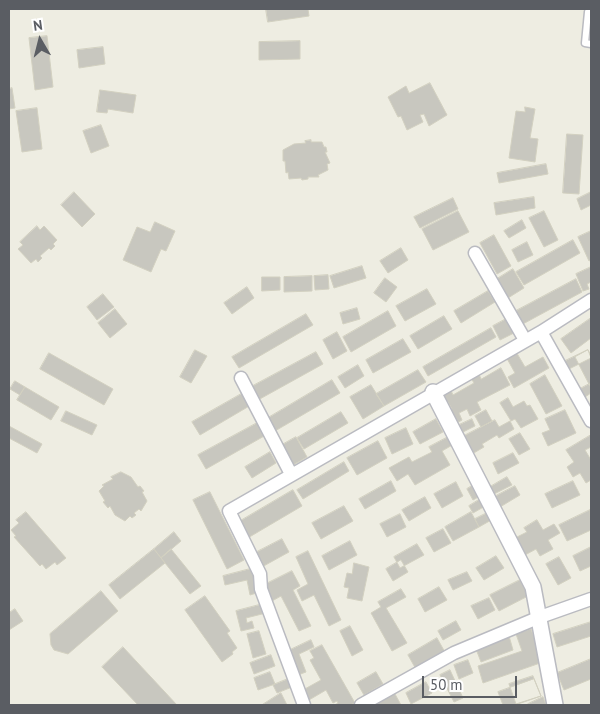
<!DOCTYPE html>
<style>
body{margin:0}
#map{position:relative;width:600px;height:714px;overflow:hidden;background:#eeede2;font-family:"PT Sans",sans-serif}
canvas{display:block}
.frame{position:absolute;inset:0;border:10px solid #5a5d63;pointer-events:none}
.north{position:absolute;left:15px;top:15px;width:50px;height:50px;-webkit-text-stroke:4px #fff;paint-order:stroke;rotate:352deg;font-size:14px;font-weight:700;line-height:20px;text-align:center;color:#5a5d63}
.north::after{content:'';display:block;margin:auto;width:18px;height:22px;background:#5a5d63;clip-path:polygon(50% 0,100% 100%,50% 72%,0 100%)}
.scale{position:absolute;left:422px;top:676px;width:95px;height:22px;box-sizing:border-box;border:2px solid #5a5d63;border-top:0;padding-left:6px;font-size:15px;line-height:18px;white-space:nowrap;color:#5a5d63;-webkit-text-stroke:4px #fff;paint-order:stroke}
</style>
<div id="map">
<canvas width="600" height="714"></canvas>
<div class="frame"></div>
<div class="north">N</div>
<div class="scale">50 m</div>
</div>
<script>
const c = document.querySelector('canvas').getContext('2d');
c.lineJoin = 'round';
function fillPath(path, color) { c.fillStyle = color; c.fill(path, 'evenodd'); }
function trace(path, color, width, dash) { c.strokeStyle = color; c.lineWidth = width; c.lineCap = dash ? 'butt' : 'round'; c.setLineDash(dash || []); c.stroke(path); }
const building = new Path2D(`
 M266 9H308L309 16 268 22Z
 M47 36 53 87 35 90 29 38Z
 M300 41V59L259 60V42Z
 M103 47 105 64 79 68 77 50Z
 M430 83 447 115 429 126 424 114 420 115 423 122 407 130 401 116 398 117 388 97 406 86 409 93Z
 M12 88 15 108 9 109V89Z
 M100 90 136 95 133 113 108 109 107 113 97 112Z
 M525 107 535 109 530 138 538 139 535 162 509 158 516 111 525 112Z
 M37 108 42 149 22 152 16 111Z
 M101 125 109 146 91 153 83 131Z
 M567 134 583 135 579 194 563 193Z
 M311 140V142H322L324 147H326L327 152H325L330 163 327 164 328 170 318 175 319 177H308V179L302 180 301 178 289 179 288 172 286 173 285 161H283V150L294 144 306 143 305 141Z
 M546 164 548 174 499 183 497 173Z
 M74 192 95 214 82 227 61 205Z
 M591 192V205L581 210 577 199Z
 M534 197 535 208 496 215 494 203Z
 M453 198 458 209 420 228 414 217Z
 M458 211 469 232 433 250 422 229Z
 M544 211 558 240 544 247 529 218Z
 M522 220 526 228 509 238 504 231Z
 M155 222 175 231 166 251 161 249 151 272 123 260 137 227 150 232Z
 M37 226 40 230 44 226 57 240 53 244 55 246 51 250 49 248 40 256 42 258 38 262 36 259 31 263 18 249 23 245 20 242Z
 M591 231V260L589 261 578 237Z
 M494 235 511 266 497 274 480 243Z
 M573 240 580 253 524 285 516 272Z
 M527 242 533 255 518 262 512 250Z
 M401 248 408 260 388 273 380 261Z
 M362 266 366 278 334 288 330 276Z
 M591 267V282L587 284 589 289 583 291 576 274Z
 M513 269 524 288 508 298 497 279Z
 M328 275 329 289 315 290 314 276Z
 M312 276V291L284 292V277Z
 M262 277H280V290L262 291Z
 M385 278 397 287 386 302 374 293Z
 M576 279 582 292 521 325 514 312Z
 M247 287 254 298 232 314 224 303Z
 M427 289 436 304 405 321 396 306Z
 M488 291 495 302 461 323 454 311Z
 M103 294 114 307 97 320 87 307Z
 M357 308 360 319 343 324 340 313Z
 M115 309 127 324 110 338 98 323Z
 M388 311 396 326 351 352 343 337Z
 M306 314 313 325 239 368 232 357Z
 M444 316 452 329 418 349 410 336Z
 M508 318 516 332 500 340 493 326Z
 M591 318V338L571 353 561 339Z
 M491 328 496 337 428 376 423 367Z
 M337 332 347 351 333 359 323 340Z
 M403 339 411 352 373 373 366 360Z
 M195 350 207 356 191 383 180 377Z
 M515 350 525 367 543 357 549 368 514 388 508 377 515 373 505 355Z
 M588 350 591 358 567 370 563 362Z
 M588 350 591 355V388L575 357Z
 M316 352 323 364 258 400 251 387Z
 M49 353 113 389 104 405 40 369Z
 M358 365 364 376 345 388 338 377Z
 M501 368 510 385 477 402 481 410 470 416 467 409 459 413 462 420 455 424 448 411 452 409 448 402 444 404 438 392 449 386 453 395 474 383 471 378 479 374 481 379Z
 M418 370 426 382 384 406 376 394Z
 M545 375 562 406 546 414 530 384Z
 M332 380 340 393 275 431 268 418Z
 M15 381 25 387 20 395 10 389Z
 M591 383V393L585 397 580 389Z
 M371 385 384 406 363 419 350 397Z
 M25 387 59 407 51 420 17 400Z
 M243 393 251 405 200 435 192 422Z
 M508 398 513 407 524 401 527 406 530 405 538 419 521 428 515 419 511 421 500 403Z
 M486 410 492 421 481 427 475 416Z
 M565 410 576 433 548 446 542 433 550 430 545 419Z
 M66 411 97 425 92 435 61 421Z
 M341 412 348 423 304 449 297 438Z
 M436 419 443 432 420 444 413 432Z
 M472 419 475 426 463 432 459 425Z
 M495 420 499 427 510 421 514 429 499 438 497 435 482 444 484 447 472 454 462 437Z
 M259 422 266 435 206 469 198 455Z
 M9 426 42 444 37 453 9 438Z
 M406 428 413 444 392 454 385 438Z
 M520 433 530 449 519 455 509 439Z
 M591 435V447L585 450 591 460V480L586 483 580 473 573 477 567 467 574 462 566 450Z
 M450 436 454 444 442 451 450 465 415 485 408 474 397 481 389 468 409 457 412 462 432 452 429 447Z
 M296 437 307 457 293 465 282 445Z
 M378 441 387 458 357 475 347 458Z
 M270 452 276 463 252 478 245 467Z
 M513 453 519 463 498 474 493 463Z
 M344 462 349 471 303 499 297 490Z
 M121 472 131 477 138 487 140 486 144 491 142 492 147 501 141 511 139 509 134 513 136 515 132 518 130 516 125 521 115 515 110 506 108 508 103 502 105 501 99 491 104 486 102 485 113 479 111 477Z
 M507 477 512 485 494 494 490 487Z
 M391 481 396 491 365 509 359 499Z
 M573 481 580 495 552 508 545 494Z
 M456 482 463 496 442 508 434 494Z
 M475 484 482 495 473 500 467 489Z
 M515 486 520 495 500 507 494 497Z
 M293 490 302 506 246 539 237 523Z
 M210 492 244 560 227 569 193 500Z
 M425 497 431 508 409 521 402 510Z
 M482 498 487 505 473 513 469 506Z
 M344 506 353 521 321 539 312 523Z
 M590 510 591 530 567 541 559 525Z
 M26 512 66 558 57 565 55 562 46 569 42 564 40 566 14 537 16 536 11 530 19 523 16 520Z
 M471 512 479 527 453 541 445 527Z
 M489 512 493 519 479 527 475 519Z
 M400 514 406 527 387 537 380 524Z
 M537 520 543 530 554 524 560 533 548 540 553 549 540 556 536 549 525 555 515 538 527 532 524 528Z
 M443 529 451 543 434 552 426 538Z
 M174 532 181 541 161 558 154 549Z
 M282 539 289 552 260 568 253 554Z
 M350 541 357 555 329 570 322 556Z
 M417 544 424 555 400 568 394 557Z
 M591 547V566L580 571 573 556Z
 M154 549 165 563 120 599 109 585Z
 M171 549 201 586 190 594 161 558Z
 M308 551 341 620 329 626 314 595 302 601 297 590 308 584 296 557Z
 M496 556 504 568 484 580 476 568Z
 M559 557 571 578 558 585 546 564Z
 M401 560 408 572 393 581 386 569Z
 M354 563 369 567 362 601 347 598 349 588 344 587 347 573 352 574Z
 M254 568 260 592 250 595 247 580 225 585 223 576Z
 M292 571 300 586 293 590 311 626 299 631 281 596 272 601 264 585Z
 M467 572 472 581 453 590 448 580Z
 M520 580 528 596 499 611 490 595Z
 M439 587 447 600 425 612 418 599Z
 M401 589 406 597 386 608 407 643 392 651 371 613 381 607 378 602Z
 M101 591 118 611 68 654 54 650 51 645 50 634Z
 M205 596 230 631 227 633 237 648 232 652 233 654 222 662 185 610Z
 M489 598 495 610 478 619 471 606Z
 M263 604 266 613 246 618 247 623 252 621 254 628 241 631 236 611Z
 M15 609 23 621 9 630V613Z
 M456 621 461 630 443 640 438 631Z
 M591 622V636L557 647 553 634Z
 M350 626 363 650 352 656 340 631Z
 M531 629 543 662 483 683 478 666 522 651 516 634Z
 M259 631 266 654 253 658 247 634Z
 M509 636 513 650 481 662 476 649Z
 M437 638 446 654 417 671 408 655Z
 M311 640 314 647 299 654 306 672 298 675 288 651Z
 M322 645 355 703 350 705H335L338 703 337 701 333 703 326 690 309 700 303 690 321 680 310 660 314 658 310 651Z
 M123 647 177 705H138L102 667Z
 M271 655 275 666 254 674 250 663Z
 M591 659V679L564 690 557 673Z
 M468 660 473 673 459 679 454 665Z
 M450 670 463 698 454 702 440 675Z
 M270 672 275 684 258 690 254 678Z
 M376 672 383 684 364 695 357 683Z
 M533 676 541 696 516 704 509 684Z
 M288 679 292 687 277 693 273 685Z
 M534 679 541 696 515 705H503L498 692Z
 M426 682 432 693 411 704 406 693Z
 M281 693 287 705H262Z
 M395 694 401 705H379L378 702Z
 M543 697 546 705H529L528 704Z`);
const service = new Path2D(`
 M588 12 585 43 591 44`);
const minor = new Path2D(`
 M475 253 525 340
 M541 332 591 421
 M241 378 291 474
 M304 705 261 589 260 574 229 511 541 332 591 300
 M361 705 454 653 540 617 591 599`);
const tertiary = new Path2D(`
 M433 392 533 587 555 705`);
fillPath(building, '#c8c7bf');
trace(building, '#d2d0c0', 1);
trace(service, '#babbc1', 9);
trace(minor, '#babbc1', 15);
trace(tertiary, '#babbc1', 18);
trace(service, '#fff', 6);
trace(minor, '#fff', 12);
trace(tertiary, '#fff', 15);
</script>
